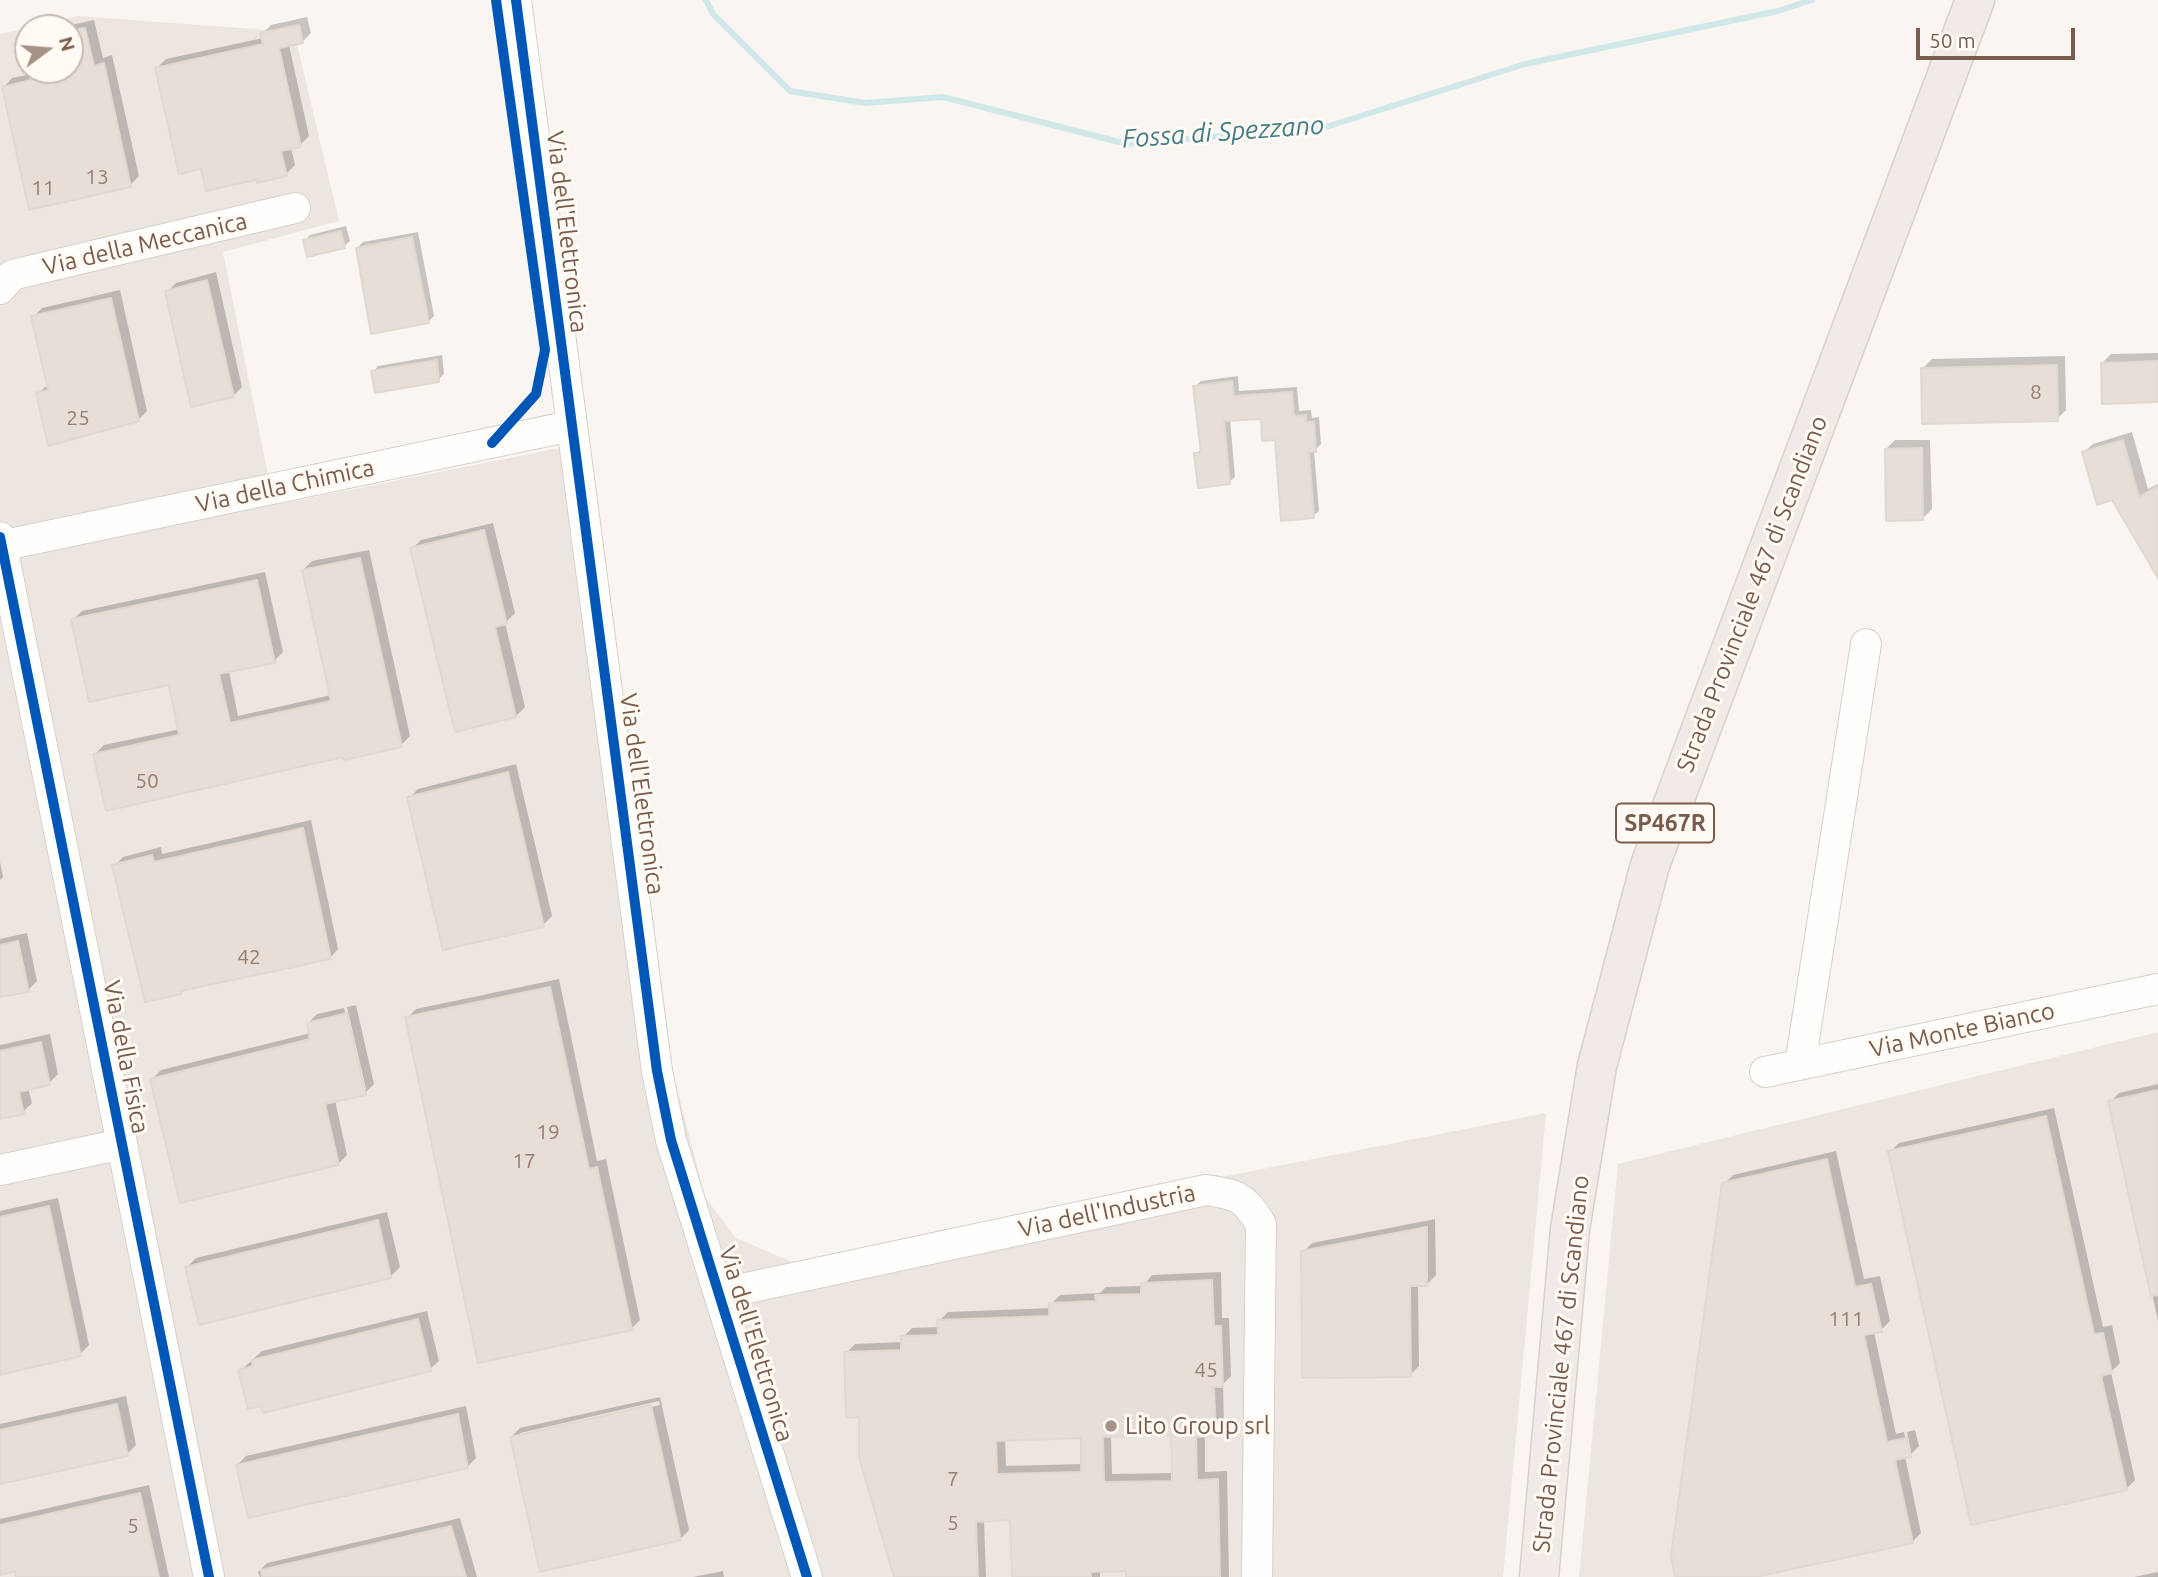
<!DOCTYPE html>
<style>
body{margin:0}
#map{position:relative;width:2158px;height:1577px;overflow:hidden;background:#f9f5f0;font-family:Ubuntu,sans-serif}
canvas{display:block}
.north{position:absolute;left:14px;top:14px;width:70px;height:70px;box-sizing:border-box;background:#fffaf3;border:2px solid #cabbb1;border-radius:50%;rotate:74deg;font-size:19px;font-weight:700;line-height:28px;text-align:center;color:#7a5c4d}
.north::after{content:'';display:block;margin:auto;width:24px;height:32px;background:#a69286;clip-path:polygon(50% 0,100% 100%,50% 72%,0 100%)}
.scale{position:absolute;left:1916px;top:28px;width:159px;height:32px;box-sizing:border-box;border:4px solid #7a5c4d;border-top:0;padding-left:9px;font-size:21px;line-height:24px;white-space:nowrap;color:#7a5c4d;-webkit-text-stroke:5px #fffaf3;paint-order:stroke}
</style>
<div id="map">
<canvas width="2158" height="1577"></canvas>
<div class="north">N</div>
<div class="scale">50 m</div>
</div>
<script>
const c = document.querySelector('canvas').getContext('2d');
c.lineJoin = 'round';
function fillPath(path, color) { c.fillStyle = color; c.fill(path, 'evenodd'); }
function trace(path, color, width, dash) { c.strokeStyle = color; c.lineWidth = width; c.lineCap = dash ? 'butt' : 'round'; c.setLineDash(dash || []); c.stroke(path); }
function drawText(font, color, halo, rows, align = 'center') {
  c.font = font + ' Ubuntu,sans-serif'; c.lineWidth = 6; c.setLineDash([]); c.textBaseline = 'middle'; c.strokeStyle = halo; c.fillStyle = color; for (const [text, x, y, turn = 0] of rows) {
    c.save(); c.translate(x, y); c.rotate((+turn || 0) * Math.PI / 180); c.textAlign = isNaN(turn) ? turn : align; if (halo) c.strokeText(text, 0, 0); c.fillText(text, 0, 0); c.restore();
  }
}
const industrial = new Path2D(`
 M78 16 294 32 339 221 223 252 274 505 589 442 674 1077 705 1197 736 1238 792 1262 1546 1113 1503 1577H0V34ZM28 28H70V70H28Z
 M2158 1032V1577H1579L1618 1164Z`);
const shadow = new Path2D(`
 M307 17 311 33 302 42 289 45 309 136 300 145 291 148 295 165 286 174 258 178 202 167 157 68 166 59 263 38 262 34 271 25Z
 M94 20 103 58 112 55 139 176 130 185 4 87 12 78 32 74 31 70H70V28H58Z
 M28 39V57L25 42Z
 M346 226 350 241 344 246 305 240 310 235Z
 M418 232 434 316 428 322 357 248 363 242Z
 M216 272 242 387 233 396 167 292 176 283Z
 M120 290 147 411 138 420 38 393 49 384 33 317 42 308Z
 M2158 353V400L2102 363 2111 354Z
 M442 355 444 374 438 380 373 372 378 366Z
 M2065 356 2066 410 2057 419 1923 368 1932 359Z
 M1238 376 1239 391 1297 387 1299 411 1311 410 1312 418 1319 417 1321 444 1314 451 1319 511 1313 516 1276 438 1262 417 1230 419 1235 477 1229 482 1196 454 1202 448 1195 386 1201 381Z
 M2132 432 2148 489 2158 484V575L2084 452 2093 444Z
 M1895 440H1930L1932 509 1923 518 1886 449Z
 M493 523 515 613 505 623 525 707 516 716 412 549 421 540Z
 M369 550 410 736 401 745 345 755 95 754 104 745 180 729 170 683 73 620 82 611 265 572 283 652 274 661 229 671 238 716 331 695 303 570 312 561Z
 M516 764 552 916 543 925 409 798 418 789Z
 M311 820 338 949 330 958 186 988 181 993 114 866 123 857 161 847 162 854Z
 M0 862 3 877 0 880Z
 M27 933 37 981 28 990 0 996V939Z
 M559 979 597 1161 606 1159 640 1320 631 1329 407 1018 416 1009Z
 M356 1005 374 1084 365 1093 335 1100 347 1155 338 1164 152 1079 161 1070 311 1033 308 1023 317 1014 344 1008 363 1089H366L347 1007Z
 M50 1034 58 1074 49 1083 28 1088 32 1103 23 1112 0 1117V1045Z
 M2158 1084V1321L2110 1102 2119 1093Z
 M2054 1108 2103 1327 2112 1325 2120 1363 2111 1372 2135 1480 2126 1489 1890 1152 1899 1143Z
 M1836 1151 1864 1279 1880 1276 1890 1321 1881 1330 1874 1332 1896 1434 1904 1432 1908 1451H1911L1907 1432 1915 1430 1919 1446 1910 1455 1905 1456 1921 1533 1912 1542 1748 1577H1677L1724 1184 1733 1175Z
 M58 1198 89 1345 80 1354 0 1373V1211Z
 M387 1212 400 1267 391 1276 200 1323 187 1267 196 1258Z
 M1435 1219 1436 1275 1427 1284 1418 1285 1419 1366 1410 1375 1303 1252 1312 1243Z
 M1221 1272 1222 1318H1229L1231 1376 1223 1384 1224 1425 1215 1434 1205 1435V1472L1227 1471 1229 1577H1128V1570H1100V1577H1013L1012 1519 984 1520 986 1577H896L846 1353 855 1344 903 1342V1337L912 1328 939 1327V1321L948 1312 1051 1308V1304L1060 1295 1100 1293 1106 1287 1143 1286 1152 1275ZM1173 1433 1174 1473 1112 1474 1111 1435ZM1083 1436V1464L1006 1466 1005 1439Z
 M427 1311 439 1361 430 1369 240 1371 262 1351Z
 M126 1396 136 1445 127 1454 0 1482V1424Z
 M660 1397 689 1530 680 1539 511 1437 520 1428ZM659 1401 660 1405 520 1436V1433Z
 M466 1406 476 1458 467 1467 237 1465 246 1456Z
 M149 1485 169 1577H18L16 1569 0 1573V1519Z
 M460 1518 477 1577H260L258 1572 267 1563Z
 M723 1571 724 1577H693Z
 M2158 1572V1577H2134Z`);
const stream = new Path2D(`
 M706 0 713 14 790 91 865 103 943 97 1127 144 1326 127 1525 64 1778 11 1812 0`);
const building = new Path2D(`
 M299 25 303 43 279 48 301 147 281 151 287 176 257 183 256 180 206 191 201 169 179 174 155 68 263 44 260 33Z
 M85 28 94 66 104 63 131 187 29 210 2 87 31 80 29 70H70V31Z
 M341 231 345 248 307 257 303 240Z
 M412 237 429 323 371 334 356 248Z
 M207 280 234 397 191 407 165 291Z
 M111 298 139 421 48 446 36 393 48 390 31 316Z
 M437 360 439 382 375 393 371 371Z
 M2158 361V402L2102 404 2101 363Z
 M2057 365 2058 421 1922 424 1921 368Z
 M1232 381 1234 396 1292 392 1294 416 1306 415V422H1314L1316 452H1309L1314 518 1281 521 1275 440 1262 441 1261 419 1224 421 1230 484 1198 488 1194 453H1201L1193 386Z
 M2123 440 2139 497 2158 486V578L2112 500 2097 505 2082 452Z
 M1922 448 1923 520 1886 521 1885 449Z
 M484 530 507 624 495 627 516 717 455 732 410 548Z
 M360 558 402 747 344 760 343 757 106 811 93 754 179 735 169 685 89 702 71 619 257 580 275 663 219 674 230 723 331 701 302 570Z
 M508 772 544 927 443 950 407 797Z
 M303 828 331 959 181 991 182 994 145 1002 112 865 152 855 154 862Z
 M18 941 29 992 0 997V945Z
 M550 987 589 1169 597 1167 632 1330 478 1363 405 1017Z
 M347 1013 366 1095 325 1104 339 1165 180 1203 150 1079 310 1039 307 1023Z
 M41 1042 50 1085 19 1092 24 1114 0 1119V1051Z
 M2158 1090V1295L2151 1296 2108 1101Z
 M2046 1116 2094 1334 2103 1333 2112 1373 2101 1376 2127 1490 1971 1525 1888 1151Z
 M1827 1159 1855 1287 1871 1284 1882 1332 1864 1335 1887 1442 1907 1438 1911 1457 1895 1460 1913 1543 1756 1577H1675L1671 1556 1722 1183Z
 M49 1206 81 1356 0 1375V1217Z
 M378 1220 391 1278 199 1325 185 1267Z
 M1427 1227V1286H1410L1411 1377 1302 1378 1301 1251Z
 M1212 1280 1214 1326H1221L1223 1387H1214L1216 1436 1196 1437 1197 1480 1218 1479 1220 1577H1126V1571L1091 1572V1577H1012L1010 1520 976 1522 978 1577H894L859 1457V1417L846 1418 844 1352 901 1350V1336L938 1335 937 1320 1049 1316V1303L1096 1301 1095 1295 1141 1294V1283ZM1171 1435 1172 1481 1104 1482 1103 1437ZM1081 1438V1472L997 1474 996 1441Z
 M418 1319 431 1371 263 1413 261 1406 248 1409 238 1370 253 1366 252 1360Z
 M117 1404 128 1456 0 1484V1430Z
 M651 1405 681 1540 540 1572 510 1437Z
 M458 1414 468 1468 248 1518 236 1465Z
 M140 1493 159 1577H16L15 1571 0 1575V1525Z
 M451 1526 466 1577H262L261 1570Z`);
const minor = new Path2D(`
 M516 0 657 1071 671 1140 807 1577
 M0 289 12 275 295 208
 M0 537 209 1577
 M0 546 571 426
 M1800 1065 1866 644
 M1765 1072 2158 989
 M0 1170 122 1144
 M719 1294 1206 1190C1238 1195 1243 1196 1261 1224L1257 1577`);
const highway = new Path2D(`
 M1539 1577 1570 1229 1597 1066 1650 865 1975 0`);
const cycleway = new Path2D(`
 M516 0 657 1071 671 1140 807 1577
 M492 443 536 394 545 350 496 0
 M0 537 209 1577`);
const markers = [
 [1111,1426,7,"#a69286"]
];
const numberNames = [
 ["13",97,177],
 ["11",43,188],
 ["8",2036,392],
 ["25",78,418],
 ["50",147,781],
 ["42",249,957],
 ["19",548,1132],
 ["17",524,1161],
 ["111",1846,1319],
 ["45",1206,1370],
 ["7",953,1479],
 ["5",953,1523],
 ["5",133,1526]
];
const shields = [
 [1665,823,98]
];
const shieldNames = [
 ["SP467R",1665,823]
];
const streetNames = [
 ["Via dell'Elettronica",567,232,83],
 ["Via della Meccanica",145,244,-13],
 ["Via della Chimica",285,486,-12],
 ["Strada Provinciale 467 di Scandiano",1752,594,-69],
 ["Via dell'Elettronica",642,794,82],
 ["Via Monte Bianco",1962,1030,-12],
 ["Via della Fisica",126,1057,79],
 ["Via dell'Industria",1107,1211,-12],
 ["Via dell'Elettronica",756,1344,73],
 ["Strada Provinciale 467 di Scandiano",1561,1364,-84]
];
const poiNames = [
 ["Lito Group srl",1125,1426]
];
const waterNames = [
 ["Fossa di Spezzano",1223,132,-4]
];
fillPath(industrial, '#ede5e0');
fillPath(shadow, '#0003');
trace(stream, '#d0e8ea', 6);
fillPath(building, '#e6ded7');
trace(building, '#e2d8d2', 2);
trace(minor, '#d7d1cb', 32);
trace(highway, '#dad1cc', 41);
trace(minor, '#fefefd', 30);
trace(highway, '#f2eae7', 38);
trace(cycleway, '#0057b8', 10);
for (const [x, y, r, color] of markers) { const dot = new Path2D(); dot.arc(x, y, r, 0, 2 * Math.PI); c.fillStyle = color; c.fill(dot); trace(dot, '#fffaf3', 2.5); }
drawText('21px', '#977e72', null, numberNames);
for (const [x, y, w] of shields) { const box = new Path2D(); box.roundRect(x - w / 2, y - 19.5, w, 39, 5); c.fillStyle = '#fffaf3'; c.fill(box); trace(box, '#7a5c4d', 2); }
drawText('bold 23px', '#7a5c4d', null, shieldNames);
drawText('24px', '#7a5c4d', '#fffaf3', streetNames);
drawText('24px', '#7a5c4d', '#fffaf3', poiNames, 'left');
drawText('italic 26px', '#437c86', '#fffaf3', waterNames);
</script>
